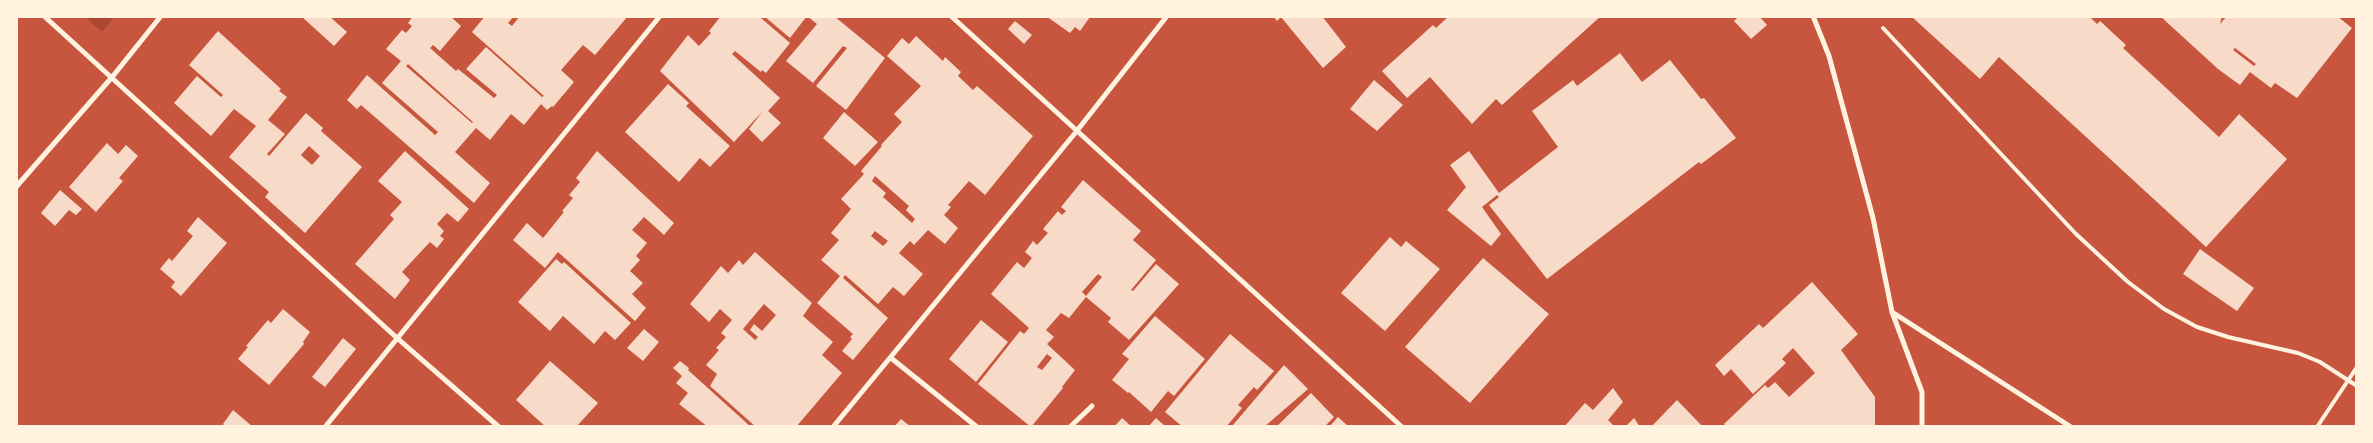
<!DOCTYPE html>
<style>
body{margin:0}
#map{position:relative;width:2373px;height:443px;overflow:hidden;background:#c8553d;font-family:Jost,sans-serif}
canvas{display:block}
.frame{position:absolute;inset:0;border:18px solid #fff3e0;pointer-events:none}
</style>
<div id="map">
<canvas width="2373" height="443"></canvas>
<div class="frame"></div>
</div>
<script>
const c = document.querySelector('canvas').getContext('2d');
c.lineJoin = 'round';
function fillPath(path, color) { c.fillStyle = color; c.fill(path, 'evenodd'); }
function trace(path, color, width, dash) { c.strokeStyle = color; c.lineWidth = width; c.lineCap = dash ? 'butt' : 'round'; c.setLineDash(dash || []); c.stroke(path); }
const green = new Path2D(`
 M84 16H115L102 32Z`);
const building = new Path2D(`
 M301 16H329L347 32 334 46Z
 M413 16H450L461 26 440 51 433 45 430 48 456 71 458 69 494 98 497 95 466 69 486 47 542 97 544 96 472 32 485 16H514L508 23 512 26 520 16H628L595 55 583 45 561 70 574 82 553 107 552 106 547 110 541 104 524 125 511 114 490 140 476 128 455 152 490 183 474 203 361 105 357 109 347 100 367 75 435 135 438 132 382 83 401 61 386 49 402 30 406 33 412 26 408 23ZM408 64 473 122 472 123 406 66Z
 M721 16H763L761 18 790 43 766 73 762 70 761 72 735 51 732 54 780 98 768 111 781 123 762 142 749 129 763 111 734 142 660 71 688 35 699 46 711 33 709 31Z
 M764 16H834L885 58 846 110 816 86 847 48 843 46 813 83 786 61 817 24 807 16 790 38Z
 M1046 16H1088L1090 17 1080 31 1075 27 1070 33Z
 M1273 16H1322L1346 47 1323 68 1281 17 1277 21Z
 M1449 16H1601L1502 105 1496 99 1472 124 1430 77 1407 98 1382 71 1433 25 1436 28Z
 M1739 16H1759L1767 25 1751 39 1734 21Z
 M1911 16H2089L2097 24 2100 21 2126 45 2123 48 2219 137 2239 114 2287 159 2206 247 1999 57 1980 79Z
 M2160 16H2222L2220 24 2227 16H2337L2352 28 2297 98 2275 83 2271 88 2250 72 2240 85 2218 69ZM2235 48 2256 64 2254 66 2233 50Z
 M1015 21 1032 35 1024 44 1008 29Z
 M218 31 281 89 279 91 287 97 268 120 285 134 267 154 269 156 306 113 323 128 321 131 362 167 305 233 265 197 269 192 229 157 256 126 234 109 211 136 174 103 197 76 221 97 223 95 189 65ZM309 146 320 156 312 165 301 155Z
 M916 36 943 61 945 57 961 72 958 76 973 90 977 86 1033 136 985 195 969 181 948 205 951 207 944 215 958 228 945 244 928 230 914 245 910 241 899 253 923 274 904 296 893 287 878 304 845 275 843 278 888 318 853 360 842 351 852 339 850 337 853 334 817 303 840 276 821 260 839 240 831 233 851 209 841 199 864 174 861 171 882 146 881 145 902 122 894 114 921 86 887 56 902 38 909 44ZM875 176 909 206 906 210 915 219 912 223 883 197 886 193 872 181ZM875 231 888 241 883 246 871 236Z
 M1620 53 1642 82 1670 60 1701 99 1704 98 1736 138 1701 164 1699 162 1547 279 1489 205 1499 197 1497 195 1482 207 1501 234 1491 246 1447 210 1466 187 1450 165 1469 151 1499 193 1558 147 1532 111 1573 80 1577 86Z
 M1374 80 1403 105 1377 131 1350 109Z
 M668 84 689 103 686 106 730 146 710 167 700 158 679 182 625 132Z
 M844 112 878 142 855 166 823 138Z
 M107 143 118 154 126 145 138 156 119 178 123 181 96 212 69 187Z
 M405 151 469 209 458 222 447 213 437 224 444 231 440 236 444 239 437 248 430 242 402 272 410 280 395 299 355 264 394 219 390 215 402 202 378 181Z
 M597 151 674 223 664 235 644 217 632 230 647 243 636 256 640 260 630 271 643 283 632 294 646 308 635 321 558 252 545 268 513 240 527 223 543 238 564 212 562 211 573 198 569 195 580 182 576 178Z
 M1083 180 1141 231 1133 240 1156 260 1131 290 1133 291 1156 264 1179 284 1129 340 1108 322 1111 318 1086 297 1069 318 1061 313 1046 330 1054 337 1047 344 1075 370 1062 387 1063 388 1031 427 978 384 1020 331 1024 334 1029 328 991 294 1017 262 1024 268 1032 258 1025 252 1033 241 1037 245 1048 233 1043 229 1058 211 1062 215 1066 211 1061 207ZM1098 274 1102 277 1086 296 1082 292ZM1047 354 1052 358 1042 370 1037 367Z
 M60 190 82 209 76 215 69 210 55 226 41 213Z
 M198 217 227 243 181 296 171 287 175 282 160 269 169 258 172 261 193 236 187 231Z
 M1390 237 1401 247 1406 241 1440 269 1385 331 1341 293Z
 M2200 249 2254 288 2237 311 2183 274Z
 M755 252 812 303 803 316 833 342 822 355 842 373 796 427H756L710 386 717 374 706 365 719 350 716 348 726 337 721 333 732 320 720 309 709 322 690 304 721 266 728 273 739 260 743 265ZM764 304 776 315 762 331 754 324 750 330 758 337 755 340 743 329Z
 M1483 258 1549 314 1470 403 1405 347Z
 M556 259 562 264 564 262 631 323 615 340 605 331 594 344 563 316 550 331 518 302Z
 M1812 282 1858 334 1841 350 1875 397V427H1727L1724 424 1765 385 1768 388 1775 382 1789 397 1815 373 1793 348 1782 359 1786 363 1753 394 1731 369 1724 376 1715 365 1759 324 1763 328Z
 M283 309 310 332 303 342 304 344 269 385 238 359 248 347 246 346 268 320 271 323Z
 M1155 316 1205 359 1174 396 1168 391 1151 412 1129 392 1128 393 1112 380 1129 359 1122 354Z
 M981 320 1008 342 976 382 949 359Z
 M644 329 659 342 643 361 627 348Z
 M1230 334 1274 371 1257 390 1254 387 1238 405 1242 408 1226 427H1183L1165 412Z
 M343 338 356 349 325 387 312 377Z
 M550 361 598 403 576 427H546L516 400Z
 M680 361 689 368 688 370 751 427H708L679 404 688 393 676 383 682 376 673 368Z
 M1284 365 1308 389 1264 427H1236L1233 425Z
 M1613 388 1623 402 1608 420 1615 427H1564L1585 403 1593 410Z
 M1311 393 1334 417 1324 427H1276Z
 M1677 400 1703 427H1651Z
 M233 410 253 427H226L223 424Z
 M1338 417 1349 427H1329Z
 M1122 418 1132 427H1114Z
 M1156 418 1166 427H1148Z
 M1634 418 1640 427H1625Z
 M901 419 911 427H894Z`);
const service = new Path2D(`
 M1883 28 2076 234 2128 282 2164 309 2197 327 2228 337 2298 353 2320 362 2357 386
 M2317 427 2357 367`);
const minor = new Path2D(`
 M44 16 397 338 499 427
 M951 16 1402 427
 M1813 16 1829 56 1873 218 1892 312 1922 392V427
 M16 187 113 76 161 16
 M1892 312 2071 427
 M891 358 977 427
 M325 427 660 16
 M833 427 1076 132 1167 16
 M1070 427 1092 406`);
fillPath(green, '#ae4732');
fillPath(building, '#f7dbc8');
trace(service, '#fff3e0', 4);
trace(minor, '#fff3e0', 5);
</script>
